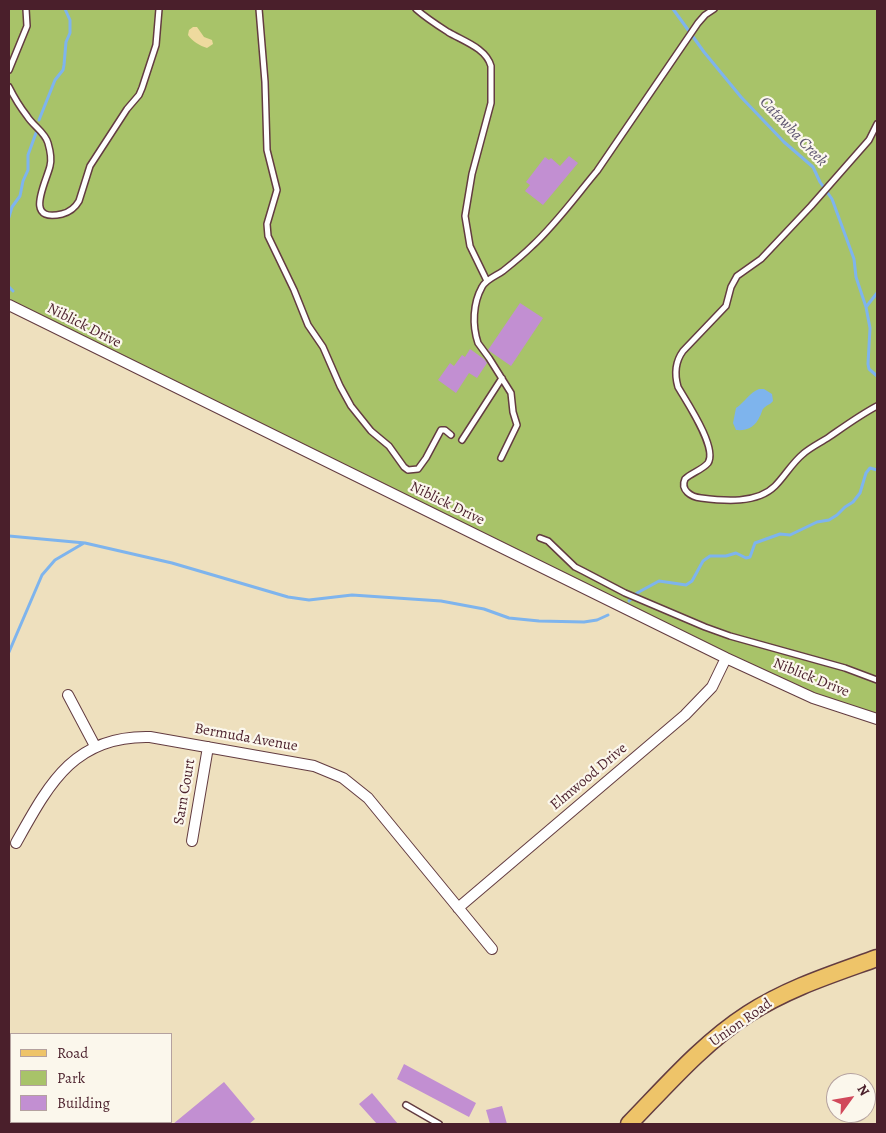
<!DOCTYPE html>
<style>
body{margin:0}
#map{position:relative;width:886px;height:1133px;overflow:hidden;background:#eee0be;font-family:Alegreya,serif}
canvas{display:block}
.frame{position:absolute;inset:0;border:10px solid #4a1f2b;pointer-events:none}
.legend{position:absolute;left:10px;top:1033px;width:162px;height:90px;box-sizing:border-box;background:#fbf7ec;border:1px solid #b4a19f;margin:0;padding:6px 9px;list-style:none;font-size:15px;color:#4a1f2b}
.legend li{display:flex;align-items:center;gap:10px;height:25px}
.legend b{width:25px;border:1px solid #b4a19f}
.north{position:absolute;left:826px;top:1073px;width:50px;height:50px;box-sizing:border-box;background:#fbf7ec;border:1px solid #b4a19f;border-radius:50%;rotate:58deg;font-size:14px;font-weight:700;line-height:20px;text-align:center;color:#4a1f2b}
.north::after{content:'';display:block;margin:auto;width:18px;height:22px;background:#d1495b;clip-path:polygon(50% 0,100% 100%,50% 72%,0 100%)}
</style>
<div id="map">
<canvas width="886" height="1133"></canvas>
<div class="frame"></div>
<ul class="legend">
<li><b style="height:6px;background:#eec469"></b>Road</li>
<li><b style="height:14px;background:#a8c369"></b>Park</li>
<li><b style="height:14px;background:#c28fd2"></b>Building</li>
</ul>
<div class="north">N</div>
</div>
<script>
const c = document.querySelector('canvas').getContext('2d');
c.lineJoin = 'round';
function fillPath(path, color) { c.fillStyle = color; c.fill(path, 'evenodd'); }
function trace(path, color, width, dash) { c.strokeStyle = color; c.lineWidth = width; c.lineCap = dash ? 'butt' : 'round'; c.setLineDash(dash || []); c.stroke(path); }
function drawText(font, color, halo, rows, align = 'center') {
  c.font = font + ' Alegreya,serif'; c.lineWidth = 4.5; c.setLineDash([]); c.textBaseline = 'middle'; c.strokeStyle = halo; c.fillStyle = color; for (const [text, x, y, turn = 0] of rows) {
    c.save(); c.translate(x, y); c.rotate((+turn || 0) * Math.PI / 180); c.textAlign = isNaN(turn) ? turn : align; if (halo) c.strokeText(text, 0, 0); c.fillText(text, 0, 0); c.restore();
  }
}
const green = new Path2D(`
 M9 9H877V715L814 695 9 301Z`);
const sand = new Path2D(`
 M193 27H197L204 37 212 40 213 44 207 48C200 46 192 41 188 35L189 30Z`);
const water = new Path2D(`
 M759 389H764L772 394 773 401C770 405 766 405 763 409 762 410 761 415 760 416 755 427 748 431 736 430L733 423 736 408C745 402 749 393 759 389Z`);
const stream = new Path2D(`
 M673 9 704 52 741 97 784 142 813 167 820 182 832 199 854 259 856 277 866 307 870 328 868 364 869 369 877 376
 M39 120 55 80 63 70 64 65 66 42 70 33V20L65 9
 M9 217 12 207 20 196 23 181 28 170V155L36 133
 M9 287 13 291
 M866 307 877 293
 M9 536 85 543 172 563 288 597 309 600 352 595 441 601 484 609 509 618 539 621 584 622 597 620 608 615
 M629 601 637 593 659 581 686 585 692 581 703 561 710 556H726L736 553 746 558 750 557 755 543 780 534 790 535 817 522 829 520 837 515 845 507 853 502 860 493 866 473 870 468 877 470
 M9 652 42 575 55 560 84 543`);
const building = new Path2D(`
 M569 156 578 163 543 205 525 191 530 185 526 182 545 157 549 160 551 158 560 166Z
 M520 303 543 318 511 366 488 350Z
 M470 349 484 359 487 363 477 378 469 373 456 393 438 380 450 363 454 366 462 355 465 357Z
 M404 1064 476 1103 469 1117 397 1079Z
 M224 1082 255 1119 249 1124H173Z
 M372 1093 398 1124H377L359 1104Z
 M502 1106 507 1124H490L486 1110Z`);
const service = new Path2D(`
 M259 9 265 82 267 150 277 190 267 224 268 236 294 290 308 325 323 347 340 386 351 406 371 431 389 446 404 467 408 470 418 469 426 458 441 430H445L451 435
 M416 9C426 18 437 25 448 32 463 41 486 48 491 66V103L472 174 465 216 470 246 487 281
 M9 70 27 26 26 9
 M9 87C14 97 20 107 27 116 33 126 45 132 48 143 50 150 52 159 50 166 46 183 23 223 62 214 70 212 75 208 79 201L90 166 127 109 139 95 142 88 156 45 159 9
 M877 124 869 140 811 206 761 259 737 276 731 287 726 306 683 351C675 362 674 373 678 387 686 401 718 448 708 463 702 470 691 473 685 479 680 490 691 497 701 498 724 501 757 504 775 486 785 476 792 463 803 454 811 447 820 443 829 437 845 426 860 415 877 406
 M462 440 502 378
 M501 458 517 425 513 412 511 393 489 358 478 343C472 325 473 303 482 287 486 279 496 276 503 271 513 263 523 255 532 246 556 224 576 196 597 171L698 23 705 15 714 9
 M540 538 548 541 575 567 583 571 625 593 705 627 730 636 845 668 877 680
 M406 1105 439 1124`);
const minor = new Path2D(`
 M9 305 726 658 813 698 877 719
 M68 695 95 746
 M192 841 208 747
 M16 843C49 784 74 735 150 737L314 766 343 778 368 798 492 949
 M458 908 685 715 712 687 726 658`);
const secondary = new Path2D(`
 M9 1047 11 1050
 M9 1077 11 1080
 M46 1122 48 1124
 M71 1122 73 1124`);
const primary = new Path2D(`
 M629 1124C666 1086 703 1043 748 1014 788 988 833 974 877 958`);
const streetNames = [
 ["Niblick Drive",84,326,27],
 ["Niblick Drive",447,504,26],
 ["Niblick Drive",811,678,22],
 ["Bermuda Avenue",246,738,10],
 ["Elmwood Drive",589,777,-40],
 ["Sarn Court",185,792,-80],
 ["Union Road",741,1023,-35]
];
const waterNames = [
 ["Catawba Creek",793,132,46]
];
fillPath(green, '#a8c369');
fillPath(sand, '#eeda9e');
fillPath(water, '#7eb4ed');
trace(stream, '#7eb4ed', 3);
fillPath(building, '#c28fd2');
trace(service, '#633c41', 8);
trace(minor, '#633c41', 12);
trace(secondary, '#633c41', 18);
trace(primary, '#633c41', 19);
trace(service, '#fff', 5);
trace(minor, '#fff', 10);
trace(secondary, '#f8e7c3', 15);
trace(primary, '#eec469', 16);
drawText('15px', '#4a1f2b', '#fbf7ec', streetNames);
drawText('italic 16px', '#5c536f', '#fbf7ec', waterNames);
</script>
